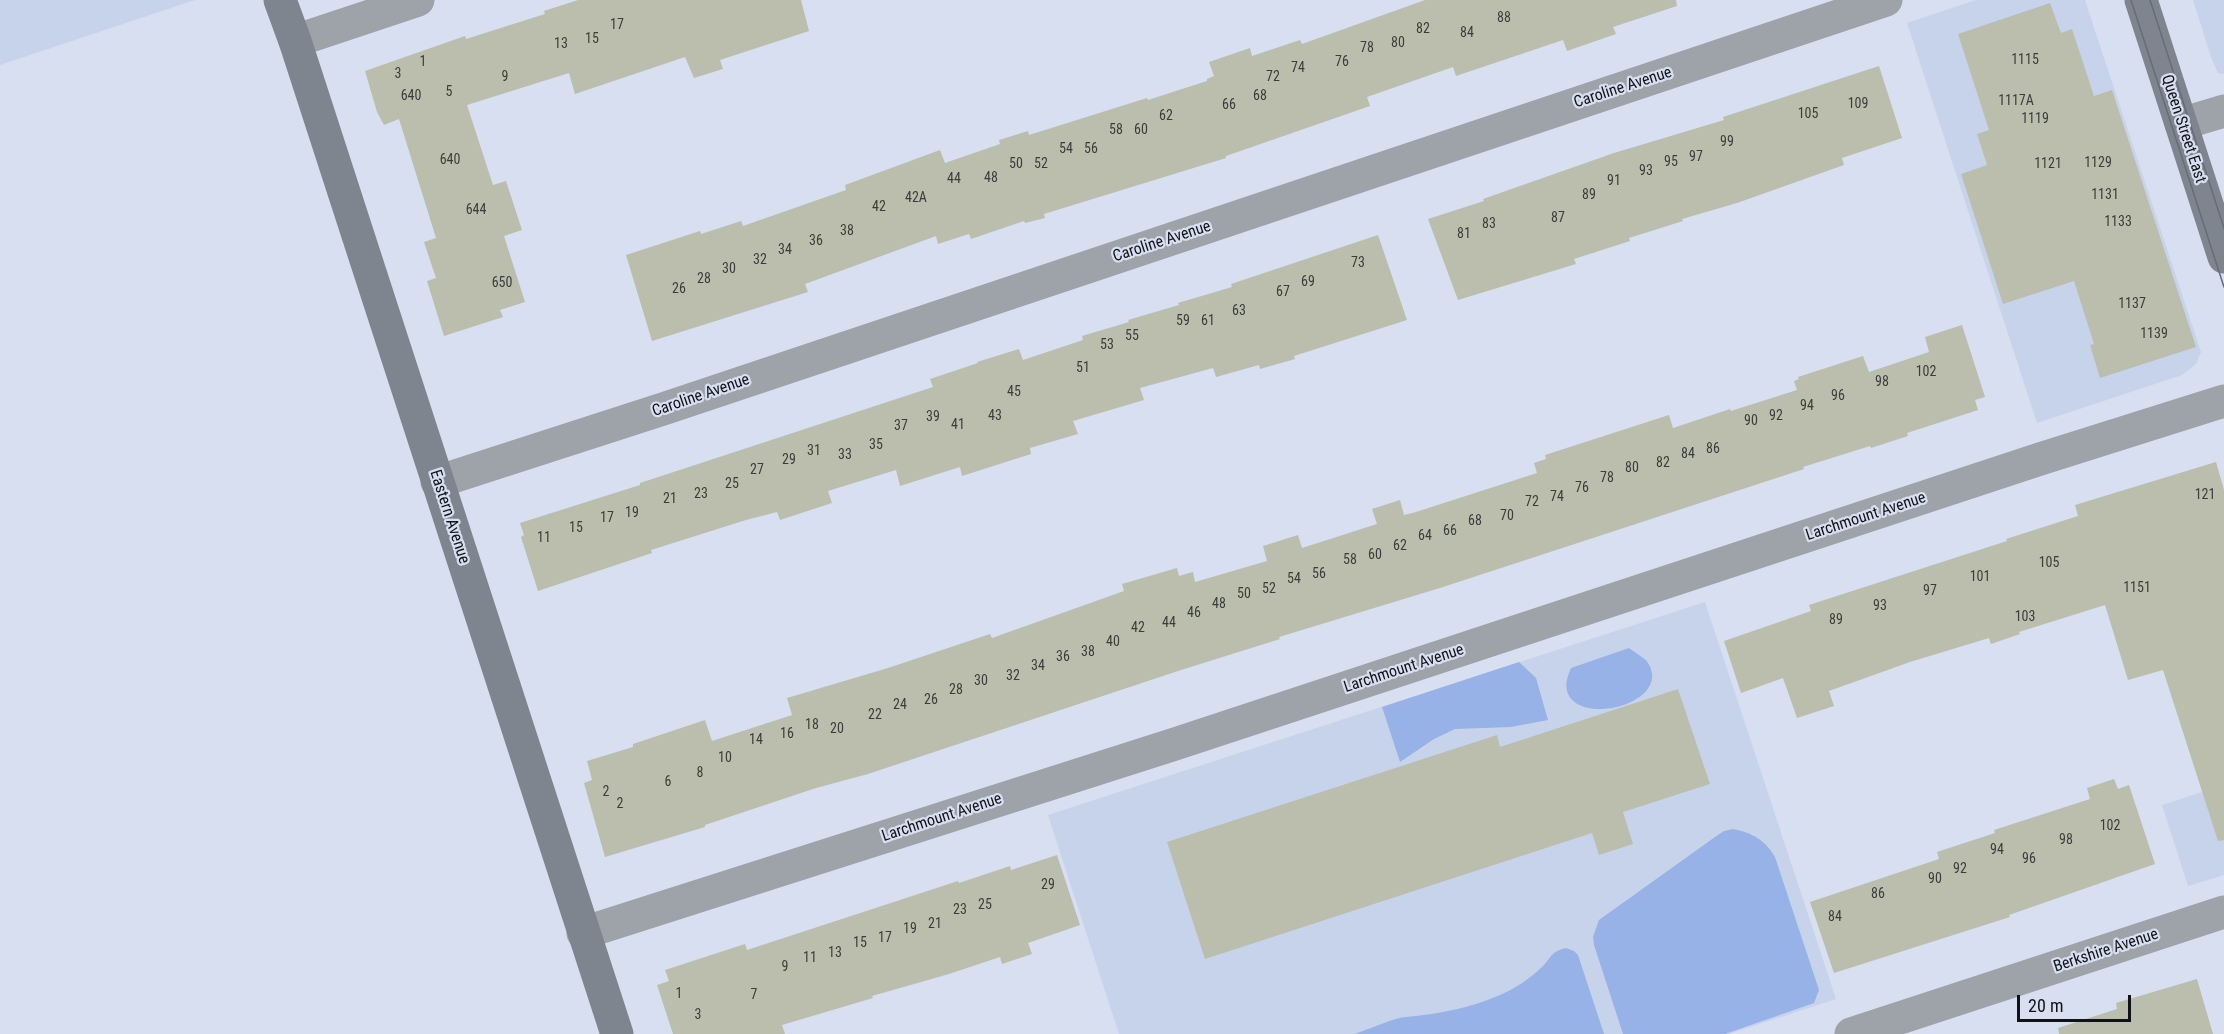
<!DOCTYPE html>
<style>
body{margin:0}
#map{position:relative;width:2224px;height:1034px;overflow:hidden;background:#d7dff0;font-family:"Roboto Condensed",sans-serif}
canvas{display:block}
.scale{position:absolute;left:2017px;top:995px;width:114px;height:27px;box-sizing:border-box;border:3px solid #0f1217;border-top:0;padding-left:8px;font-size:18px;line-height:21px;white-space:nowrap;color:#0f1217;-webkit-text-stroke:4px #d7dff0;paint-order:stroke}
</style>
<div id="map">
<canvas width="2224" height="1034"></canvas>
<div class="scale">20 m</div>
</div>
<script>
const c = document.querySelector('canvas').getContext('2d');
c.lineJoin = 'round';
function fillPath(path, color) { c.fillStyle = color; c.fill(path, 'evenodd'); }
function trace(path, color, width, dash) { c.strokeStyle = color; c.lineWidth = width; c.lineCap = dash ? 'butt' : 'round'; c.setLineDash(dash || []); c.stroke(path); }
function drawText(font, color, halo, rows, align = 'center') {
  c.font = font + ' "Roboto Condensed",sans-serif'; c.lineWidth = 4.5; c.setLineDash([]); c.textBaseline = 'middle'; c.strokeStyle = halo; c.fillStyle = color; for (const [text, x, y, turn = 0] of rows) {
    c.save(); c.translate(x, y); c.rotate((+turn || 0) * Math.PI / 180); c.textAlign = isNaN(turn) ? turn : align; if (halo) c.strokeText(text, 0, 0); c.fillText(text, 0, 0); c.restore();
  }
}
const built = new Path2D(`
 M0 0H195L0 65Z
 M1976 0H2085L2201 352 2196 364 2182 375 2037 423 1907 23Z
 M2193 0H2224V74L2218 73 2211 57Z
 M1705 602 1836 999 1729 1034H1119L1048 815Z
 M2224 785V875L2188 886 2162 805Z`);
const green = new Path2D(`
 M1629 648C1635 653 1644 657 1648 663 1673 703 1578 728 1567 691 1565 683 1568 675 1571 668Z
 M1519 662 1536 678 1548 720 1511 727 1455 729 1434 739 1400 762 1382 707Z
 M1733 829C1753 833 1765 840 1775 857L1819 990 1814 1003 1725 1034H1623L1594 945 1593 937 1599 920 1715 837 1724 831Z
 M1566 948 1574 951 1578 955 1604 1034H1354C1368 1030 1393 1018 1406 1017 1437 1014 1471 1008 1500 995 1514 989 1531 978 1542 967 1552 957 1550 952 1566 948Z`);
const building = new Path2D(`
 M578 0H801L809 31 720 60 723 69 694 78 685 57 575 94 569 73 467 105 493 185 506 181 522 230 504 236 525 302 500 310 503 317 444 336 427 281 436 278 424 242 436 238 399 119 384 125 377 112 365 71 465 36 466 39 545 14 544 11Z
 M1425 0H1676L1677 6 1613 27 1616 34 1567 51 1563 40 1456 76 1453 67 1367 97 1370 106 1226 156V158L1044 214 1045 218 1025 223 1024 221 971 239 969 234 938 244 936 236 805 284 808 292 652 341 626 255 700 231 701 234 741 221 743 226 846 190 845 185 940 150 945 163 1000 144 999 140 1028 131 1029 135 1147 98 1148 100 1207 81V79L1214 76 1209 62 1250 48 1252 56 1300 40 1302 44Z
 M2050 3 2061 33 2072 29 2094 96 2112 90 2196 347 2100 378 2090 345 2094 344 2074 281 2003 304 1961 174 1987 165 1977 134 1989 130 1958 34Z
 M1879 66 1902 138 1842 158 1844 165 1737 203 1682 219 1683 221 1629 238 1630 241 1574 259 1576 264 1458 300 1428 219 1484 201 1483 199 1614 153 1724 120 1723 117Z
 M1378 235 1407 320 1294 356 1295 359 1260 369 1259 365 1216 377 1213 368 1140 388 1144 400 1073 421 1078 434 1030 448 1031 454 962 476 960 467 900 486 896 470 828 491 832 503 780 520 777 512 746 520 651 550 652 553 538 591 521 537 524 535 520 523 640 485V483L933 387 930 379 978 363 977 362 1019 349 1023 360 1083 340 1082 336 1129 322 1128 320 1179 305 1178 303 1232 287 1231 284Z
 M1962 325 1985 397 1975 400 1978 410 1907 433 1908 436 1871 448 1870 446 1803 467 1804 469 1440 588 1279 637 1280 639 1178 671 868 774 816 788 705 825V827L605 857 584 783 592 780 587 761 633 747V744L705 720 712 741 792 715 787 698 888 668 990 634 992 638 1124 591 1122 584 1177 568 1179 576 1193 572 1195 582 1267 561 1263 546 1298 535 1302 548 1377 524 1372 509 1400 500 1404 515 1416 512 1537 473 1534 463 1546 459 1545 455 1669 415 1673 428 1730 409 1731 411 1797 390 1794 381 1799 379 1798 377 1863 356 1869 372 1929 352 1925 337Z
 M2216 462 2224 490V840L2218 841 2163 670 2128 680 2105 605 2019 632 2020 634 1991 644 1989 638 1910 662 1829 691 1834 706 1797 718 1783 678 1741 693 1724 641 1811 611 1809 605 2007 541 2006 539 2078 516 2075 505Z
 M1678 689 1710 784 1623 812 1633 844 1599 855 1592 833 1205 959 1167 842 1497 735 1500 747Z
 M2114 779 2118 789 2129 785 2155 864 2009 915 2010 917 1834 973 1810 902 1939 859 1937 852 1995 833 1994 830 2090 799 2087 788Z
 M1057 855 1080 925 1028 943 1032 954 1002 964 1000 957 949 974 872 996 873 998 782 1025 785 1034H673L657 985 669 981 665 970 745 944 747 950 958 881 959 883 1010 866 1011 870Z
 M2197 979 2213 1034H2059L2058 1028 2117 1009 2116 1003Z`);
const minor = new Path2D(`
 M295 41 418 0
 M2181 124 2224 111
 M437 482 666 408 1886 0
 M583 933 1175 744 2040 459 2224 401
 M1851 1034 2224 912`);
const secondary = new Path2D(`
 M280 0 295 41 617 1034
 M2141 0 2224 257`);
const tram = new Path2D(`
 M2131 0 2224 287
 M2150 0 2224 228`);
const numberNames = [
 ["88",1504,18],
 ["17",617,25],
 ["82",1423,29],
 ["84",1467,33],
 ["15",592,39],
 ["80",1398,43],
 ["13",561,44],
 ["78",1367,48],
 ["1115",2025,60],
 ["1",423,62],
 ["76",1342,62],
 ["74",1298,68],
 ["3",398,74],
 ["9",505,77],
 ["72",1273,77],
 ["5",449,92],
 ["640",411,96],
 ["68",1260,96],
 ["1117A",2016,101],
 ["109",1858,104],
 ["66",1229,105],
 ["105",1808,114],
 ["62",1166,116],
 ["1119",2035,119],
 ["58",1116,130],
 ["60",1141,130],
 ["99",1727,142],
 ["54",1066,149],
 ["56",1091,149],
 ["97",1696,157],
 ["640",450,160],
 ["95",1671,162],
 ["1129",2098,163],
 ["50",1016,164],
 ["52",1041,164],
 ["1121",2048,164],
 ["93",1646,171],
 ["48",991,178],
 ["44",954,179],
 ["91",1614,181],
 ["89",1589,195],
 ["1131",2105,195],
 ["42A",916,198],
 ["42",879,207],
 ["644",476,210],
 ["87",1558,218],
 ["1133",2118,222],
 ["83",1489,224],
 ["38",847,231],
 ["81",1464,234],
 ["36",816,241],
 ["34",785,250],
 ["32",760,260],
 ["73",1358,263],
 ["30",729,269],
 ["28",704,279],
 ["69",1308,282],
 ["650",502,283],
 ["26",679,289],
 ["67",1283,292],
 ["1137",2132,304],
 ["63",1239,311],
 ["59",1183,321],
 ["61",1208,321],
 ["1139",2154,334],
 ["55",1132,336],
 ["53",1107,345],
 ["51",1083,368],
 ["102",1926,372],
 ["98",1882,382],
 ["45",1014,392],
 ["96",1838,396],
 ["94",1807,406],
 ["43",995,416],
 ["92",1776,416],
 ["39",933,417],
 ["90",1751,421],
 ["41",958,425],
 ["37",901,426],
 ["35",876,445],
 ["86",1713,449],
 ["31",814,451],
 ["84",1688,454],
 ["33",845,455],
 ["29",789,460],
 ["82",1663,463],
 ["80",1632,468],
 ["27",757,470],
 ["78",1607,478],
 ["25",732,484],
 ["76",1582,488],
 ["23",701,494],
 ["121",2205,495],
 ["74",1557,497],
 ["21",670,499],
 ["72",1532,502],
 ["19",632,513],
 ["70",1507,516],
 ["17",607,518],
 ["68",1475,521],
 ["15",576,528],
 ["66",1450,531],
 ["64",1425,536],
 ["11",544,538],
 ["62",1400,546],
 ["60",1375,555],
 ["58",1350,560],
 ["105",2049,563],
 ["56",1319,574],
 ["101",1980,577],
 ["54",1294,579],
 ["1151",2137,588],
 ["52",1269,589],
 ["97",1930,591],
 ["50",1244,594],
 ["48",1219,604],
 ["93",1880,606],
 ["46",1194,613],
 ["103",2025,617],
 ["89",1836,620],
 ["44",1169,623],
 ["42",1138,628],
 ["40",1113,642],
 ["38",1088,652],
 ["36",1063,657],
 ["34",1038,666],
 ["32",1013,676],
 ["30",981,681],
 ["28",956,690],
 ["26",931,700],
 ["24",900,705],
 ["22",875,715],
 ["18",812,725],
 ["20",837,729],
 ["16",787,734],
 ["14",756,740],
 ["10",725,758],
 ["8",700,773],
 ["6",668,782],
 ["2",606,792],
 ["2",620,804],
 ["102",2110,826],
 ["98",2066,840],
 ["94",1997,850],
 ["96",2029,859],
 ["92",1960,869],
 ["90",1935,879],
 ["29",1048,885],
 ["86",1878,894],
 ["25",985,905],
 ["23",960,910],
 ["84",1835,917],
 ["21",935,924],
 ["19",910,929],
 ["17",885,938],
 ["15",860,943],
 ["13",835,953],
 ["11",810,958],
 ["9",785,967],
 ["1",679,994],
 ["7",754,995],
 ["3",698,1015]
];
const streetNames = [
 ["Caroline Avenue",1623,88,-18],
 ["Queen Street East",2183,129,72],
 ["Caroline Avenue",1162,242,-18],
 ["Caroline Avenue",701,396,-19],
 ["Eastern Avenue",449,517,72],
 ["Larchmount Avenue",1866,517,-18],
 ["Larchmount Avenue",1404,669,-18],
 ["Larchmount Avenue",942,818,-18],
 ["Berkshire Avenue",2106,951,-18]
];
fillPath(built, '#c7d3ea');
fillPath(green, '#97b2e7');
fillPath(building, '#bbbead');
trace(minor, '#9ea2a9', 33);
trace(secondary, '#7f858f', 33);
trace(tram, '#676c76', 1.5);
drawText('14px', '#3a3d3c', null, numberNames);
drawText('16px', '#0f1217', '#d7dff0', streetNames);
</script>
